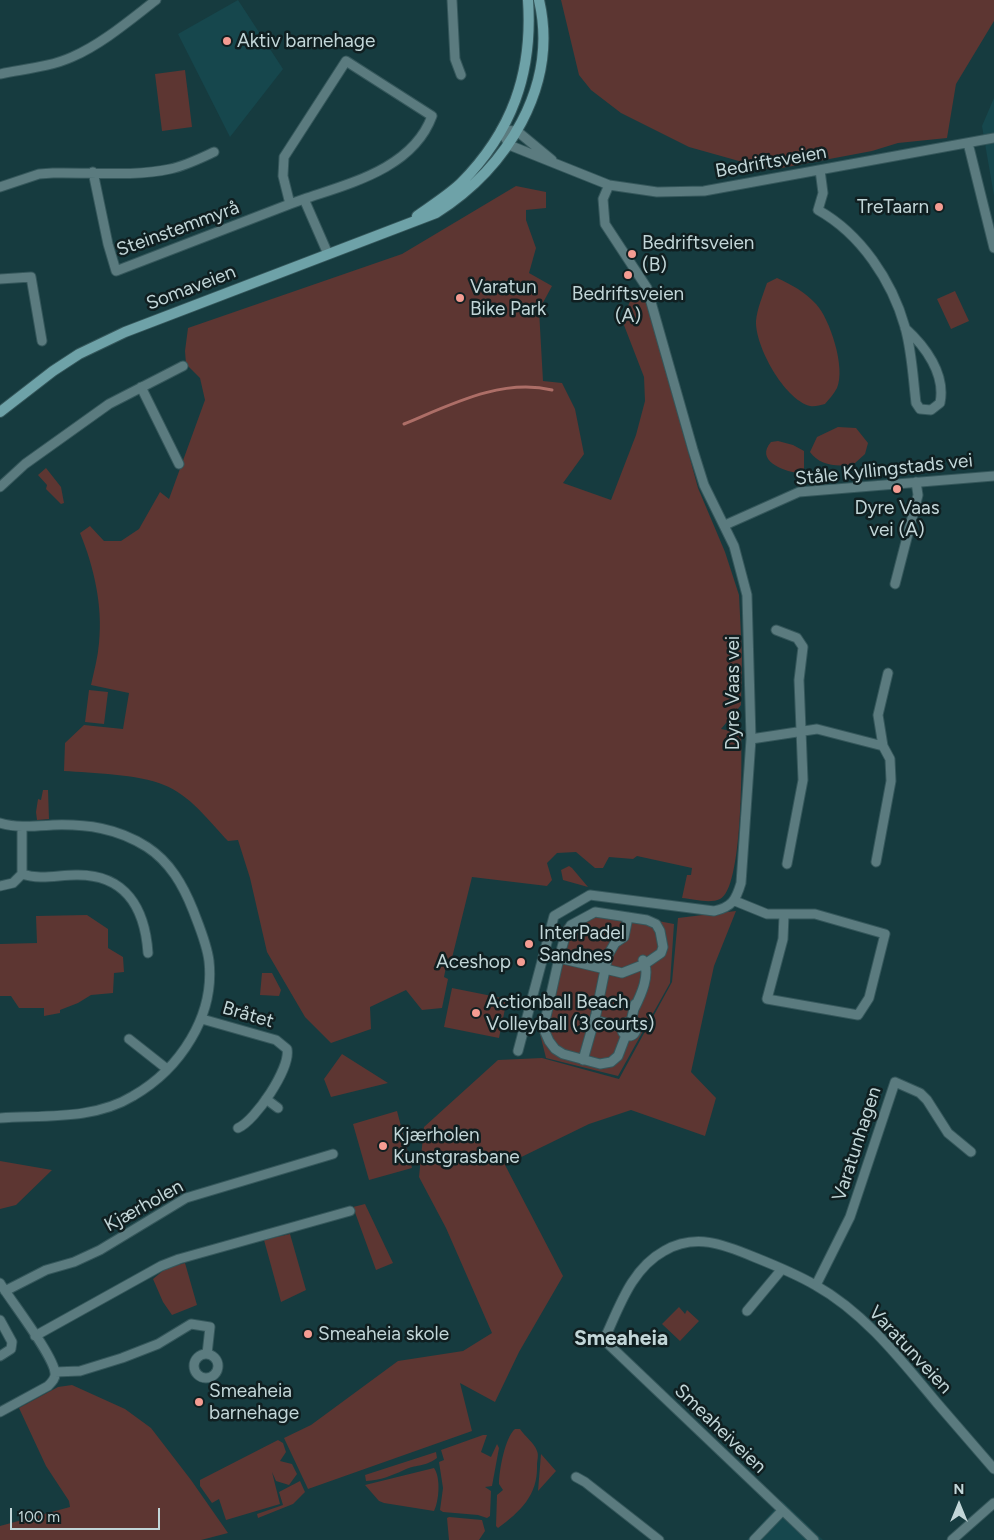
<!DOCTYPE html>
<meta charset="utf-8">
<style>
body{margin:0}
#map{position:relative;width:994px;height:1540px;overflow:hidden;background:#163b3f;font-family:Figtree,sans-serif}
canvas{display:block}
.north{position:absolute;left:934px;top:1480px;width:50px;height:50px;-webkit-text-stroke:4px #101f21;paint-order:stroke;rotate:0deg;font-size:14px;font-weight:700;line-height:20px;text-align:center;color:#c2d6d8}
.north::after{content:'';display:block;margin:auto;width:18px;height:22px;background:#c2d6d8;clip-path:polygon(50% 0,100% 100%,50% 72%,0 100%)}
.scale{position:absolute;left:10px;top:1508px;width:150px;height:22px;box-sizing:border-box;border:2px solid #c2d6d8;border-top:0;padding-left:6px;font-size:15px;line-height:18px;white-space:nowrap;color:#c2d6d8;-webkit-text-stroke:4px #101f21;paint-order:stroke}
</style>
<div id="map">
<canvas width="994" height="1540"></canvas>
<div class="north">N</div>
<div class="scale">100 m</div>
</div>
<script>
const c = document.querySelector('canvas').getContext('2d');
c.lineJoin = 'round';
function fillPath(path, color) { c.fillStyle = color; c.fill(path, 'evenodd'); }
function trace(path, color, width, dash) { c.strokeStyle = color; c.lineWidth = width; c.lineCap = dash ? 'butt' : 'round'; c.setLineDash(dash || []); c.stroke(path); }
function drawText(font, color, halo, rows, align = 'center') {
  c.font = font + ' Figtree,sans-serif'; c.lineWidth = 5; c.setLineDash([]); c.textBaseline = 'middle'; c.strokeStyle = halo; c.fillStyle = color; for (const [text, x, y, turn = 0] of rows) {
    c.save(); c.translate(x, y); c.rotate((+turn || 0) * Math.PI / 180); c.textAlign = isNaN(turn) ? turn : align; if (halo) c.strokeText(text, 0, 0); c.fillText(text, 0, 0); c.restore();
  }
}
const built = new Path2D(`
 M238 0 283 69 230 137 178 34Z
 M994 98V196L982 126Z
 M782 1501 823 1540H747Z`);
const green = new Path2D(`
 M561 0H994V21L956 84 947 138 898 143 872 151 771 170 689 147 621 113 591 90 579 75Z
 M185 70 192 127 162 131 155 74Z
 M516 186 546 192V208L526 210V220L536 248 529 273 552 286 539 310 543 381 562 383 575 409 584 454 563 483 611 500 636 435 645 401 644 377 622 320 631 299 646 298 698 488 725 552 739 595 742 656 741 705 721 729 741 733C742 759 743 889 720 899 710 904 693 899 682 898L687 875H691L692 868 637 856 633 859 609 857 603 868H595L576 852 557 853 547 863 552 880 547 886 472 877 450 966 446 967 444 977 448 979 442 1008 422 1010 406 990 370 1007 371 1029 331 1043 305 1017 267 952 250 878 238 840 228 841C209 821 190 795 164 785 138 774 92 773 64 771L65 743 84 725 123 729 129 693 91 685C94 671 98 657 99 643 103 606 94 567 80 533L90 526 104 541H121L139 529 160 492 169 499 205 400 200 378 186 364 185 351 188 328 402 254Z
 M777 278C792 285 804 291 816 304 830 319 846 368 837 388 834 394 829 399 825 404 820 405 815 407 810 406 784 399 755 346 756 321 757 309 763 295 767 283Z
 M955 291 969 321 951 329 937 299Z
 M838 427 856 428 868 443 865 454 854 464C838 467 820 466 810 452L817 437Z
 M778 441 793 445 804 451V469L798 473C782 471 755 460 771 442Z
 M46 468 61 487 64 503 61 504 46 489 47 485 38 475Z
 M89 690 108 692 104 724 85 722Z
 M43 790H48L49 819 37 820 36 812 38 799 41 800Z
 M569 866 572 868 588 887 563 880 561 870Z
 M595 909 674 924 670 983 618 1076 546 1058 539 1030 564 925Z
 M736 911 714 966 691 1072 716 1098 705 1136 631 1110 589 1124 505 1165 563 1276 519 1352 495 1402 460 1383 472 1431 308 1489 284 1438 311 1425 398 1361 463 1351 492 1333 446 1228 419 1177 424 1127 498 1060 542 1058 619 1079 672 982 678 918Z
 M87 915 108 929V948L123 957 124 972 114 973 113 993 91 995 78 1003 60 1010V1013L44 1016V1008H19L11 996H0V944L37 943 36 916Z
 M262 973H272L281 990 279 996 260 995Z
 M452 988 507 999 499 1038 444 1027Z
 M342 1054 388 1083 331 1097 324 1079Z
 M397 1111 412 1168 369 1180 353 1124Z
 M0 1161 52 1170 16 1205 0 1209Z
 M365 1204 393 1263 376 1270 353 1207Z
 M290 1234 306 1290 281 1302 264 1240Z
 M185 1263 197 1305 172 1315 163 1302 153 1279 165 1269Z
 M679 1307 685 1314 687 1310 699 1321 680 1341 662 1324Z
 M72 1385 125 1409 151 1428 191 1480 228 1533 201 1540H0V1526L70 1507 69 1501 46 1466 19 1408 58 1387Z
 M515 1429H520C525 1437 534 1442 537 1451 539 1456 537 1460 537 1466 538 1495 520 1512 498 1528L496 1526 497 1495 503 1490 499 1484C499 1471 505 1437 515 1429Z
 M483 1435H487L481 1452 491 1457 497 1444 499 1448 492 1486 485 1487 491 1491 490 1516 487 1518 478 1515 443 1512 440 1510 443 1488 439 1462 444 1460 441 1450Z
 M278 1440 283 1443 286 1452 280 1461 292 1464 297 1474 289 1485 276 1481 272 1472 280 1504 226 1520 219 1499 212 1503 200 1486V1480Z
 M436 1452 437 1458C423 1468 416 1464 404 1470 391 1476 381 1480 366 1481L365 1475Z
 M541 1454 556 1471 538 1491Z
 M434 1468C441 1478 439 1501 434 1511L384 1503 379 1501 365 1485Z
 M300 1481 305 1492 293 1504 258 1518 257 1514 283 1505 279 1492Z
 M449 1517 482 1520 485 1531 479 1540H449L447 1518Z`);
const stream = new Path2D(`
 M404 424C450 405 501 378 552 390`);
const minor = new Path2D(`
 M452 0 455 59 461 75
 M0 74C24 69 50 67 72 57 102 44 130 20 156 0
 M501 130 509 145 609 185 657 192 704 191 994 138
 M501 130 517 131 552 160
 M968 143 994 248
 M820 170 823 193 818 210C861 234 892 281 905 327 912 352 913 378 916 403L920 409 931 410 940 403C946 374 925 346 905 328
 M93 172 108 244 116 271 290 204
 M0 187 39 174 53 173C89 172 134 177 170 169 185 166 199 159 214 152
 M304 199 290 204 283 176 284 157 346 61 432 116C413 168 351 183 304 199L328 254
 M0 279 31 277 42 341
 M141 387 179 464
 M0 487 25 464 109 404 183 366
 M725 525 799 492 994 476
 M895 584 918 495 916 482
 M776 630 797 638 803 647 799 680 803 780 787 864
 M751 739 817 729 883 746
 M0 823C17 828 35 826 53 825 87 824 117 828 147 847 170 862 183 885 193 910 199 926 207 944 209 961 215 1016 180 1069 133 1096 94 1120 44 1115 0 1118
 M876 862 891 781 890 759 883 746 878 715 888 673
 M22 874C40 880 58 875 76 875 126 874 145 909 148 953
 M0 886 13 883 22 874V827
 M735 901 767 914H815L885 934 869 998 858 1015 767 999 783 939 784 915
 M559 958 622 973 645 964 661 953 663 947 660 931 656 924 647 920 595 912 571 925 566 933 559 958 545 1021V1032L549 1041 555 1049 563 1054 600 1064 611 1062 618 1056 626 1035
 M634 1009C641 995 651 974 643 960
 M202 1019 276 1040 287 1049C291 1068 255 1121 238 1128
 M594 1020 622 1027
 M631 1022 635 1004
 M622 1029a7 7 0 1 1 14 0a7 7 0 1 1-14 0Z
 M129 1039 167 1069
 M518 1051 554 916 590 895 714 911C732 907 736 900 741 883L751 739 747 595 734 546 704 485 693 450 647 288 605 224 603 199 609 185
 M583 1060 596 1014 608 955 615 943 624 937 628 917
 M266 1099 278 1108
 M0 1283C11 1301 54 1356 55 1373 56 1378 52 1382 48 1386L0 1412
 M816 1285 850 1217 895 1082 920 1093 927 1100 948 1133 971 1152
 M5 1291 46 1270 74 1262 100 1250 186 1198 333 1154
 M747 1311 782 1269
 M0 1320 12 1342 11 1349 0 1356
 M35 1336 161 1266 179 1259 350 1211
 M194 1366a12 12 0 1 1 24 0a12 12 0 1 1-24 0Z
 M55 1372 80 1371 122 1358 158 1344 191 1324 210 1327 207 1354
 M576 1477 585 1482 659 1540
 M754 1540 782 1511
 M814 1540 604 1340C619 1308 631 1269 664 1251 695 1233 723 1244 754 1257 774 1265 796 1274 815 1285 865 1313 901 1360 937 1403 956 1425 975 1447 994 1469
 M952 1540 994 1503`);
const secondary = new Path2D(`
 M417 216C431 206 447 196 460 184 512 132 533 73 528 0
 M0 412 53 371 79 354 125 332 436 213C507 168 559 86 539 0`);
const markers = [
 [227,41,5,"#f59c92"],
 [939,207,5,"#f59c92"],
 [632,254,5,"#f59c92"],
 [628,275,5,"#f59c92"],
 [460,298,5,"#f59c92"],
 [897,489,5,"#f59c92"],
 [529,944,5,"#f59c92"],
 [521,962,5,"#f59c92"],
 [476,1013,5,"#f59c92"],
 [383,1146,5,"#f59c92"],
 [308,1334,5,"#f59c92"],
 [199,1402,5,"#f59c92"]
];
const poiNames = [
 ["Aktiv barnehage",237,41],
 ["TreTaarn",929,207,"right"],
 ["Bedriftsveien",642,243],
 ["(B)",642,265],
 ["Varatun",470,287],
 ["Bike Park",470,309],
 ["Bedriftsveien",628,294,"center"],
 ["(A)",628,316,"center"],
 ["Dyre Vaas",897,508,"center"],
 ["vei (A)",897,530,"center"],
 ["InterPadel",539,933],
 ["Sandnes",539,955],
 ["Aceshop",511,962,"right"],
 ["Actionball Beach",486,1002],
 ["Volleyball (3 courts)",486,1024],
 ["Kjærholen",393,1135],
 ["Kunstgrasbane",393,1157],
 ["Smeaheia skole",318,1334],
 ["Smeaheia",209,1391],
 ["barnehage",209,1413]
];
const streetNames = [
 ["Bedriftsveien",771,162,-10],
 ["Steinstemmyrå",178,229,-20],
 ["Somaveien",191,288,-21],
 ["Ståle Kyllingstads vei",884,470,-6],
 ["Dyre Vaas vei",733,693,-90],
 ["Bråtet",248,1015,16],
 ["Varatunhagen",857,1144,-72],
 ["Kjærholen",144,1206,-29],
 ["Varatunveien",910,1350,47],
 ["Smeaheiveien",720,1429,44]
];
const quarterNames = [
 ["Smeaheia",621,1339]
];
fillPath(built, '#16474d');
fillPath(green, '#5d3632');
trace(stream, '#ad6e67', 3);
trace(minor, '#35575b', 11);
trace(secondary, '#35575b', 12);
trace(minor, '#5b7b7f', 9);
trace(secondary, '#6ea2a8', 10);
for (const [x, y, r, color] of markers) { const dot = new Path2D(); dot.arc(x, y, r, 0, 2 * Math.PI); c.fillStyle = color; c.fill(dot); trace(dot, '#101f21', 2); }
drawText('19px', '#c2d6d8', '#101f21', poiNames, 'left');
drawText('19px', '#c2d6d8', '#101f21', streetNames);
drawText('bold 21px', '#c2d6d8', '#101f21', quarterNames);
</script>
